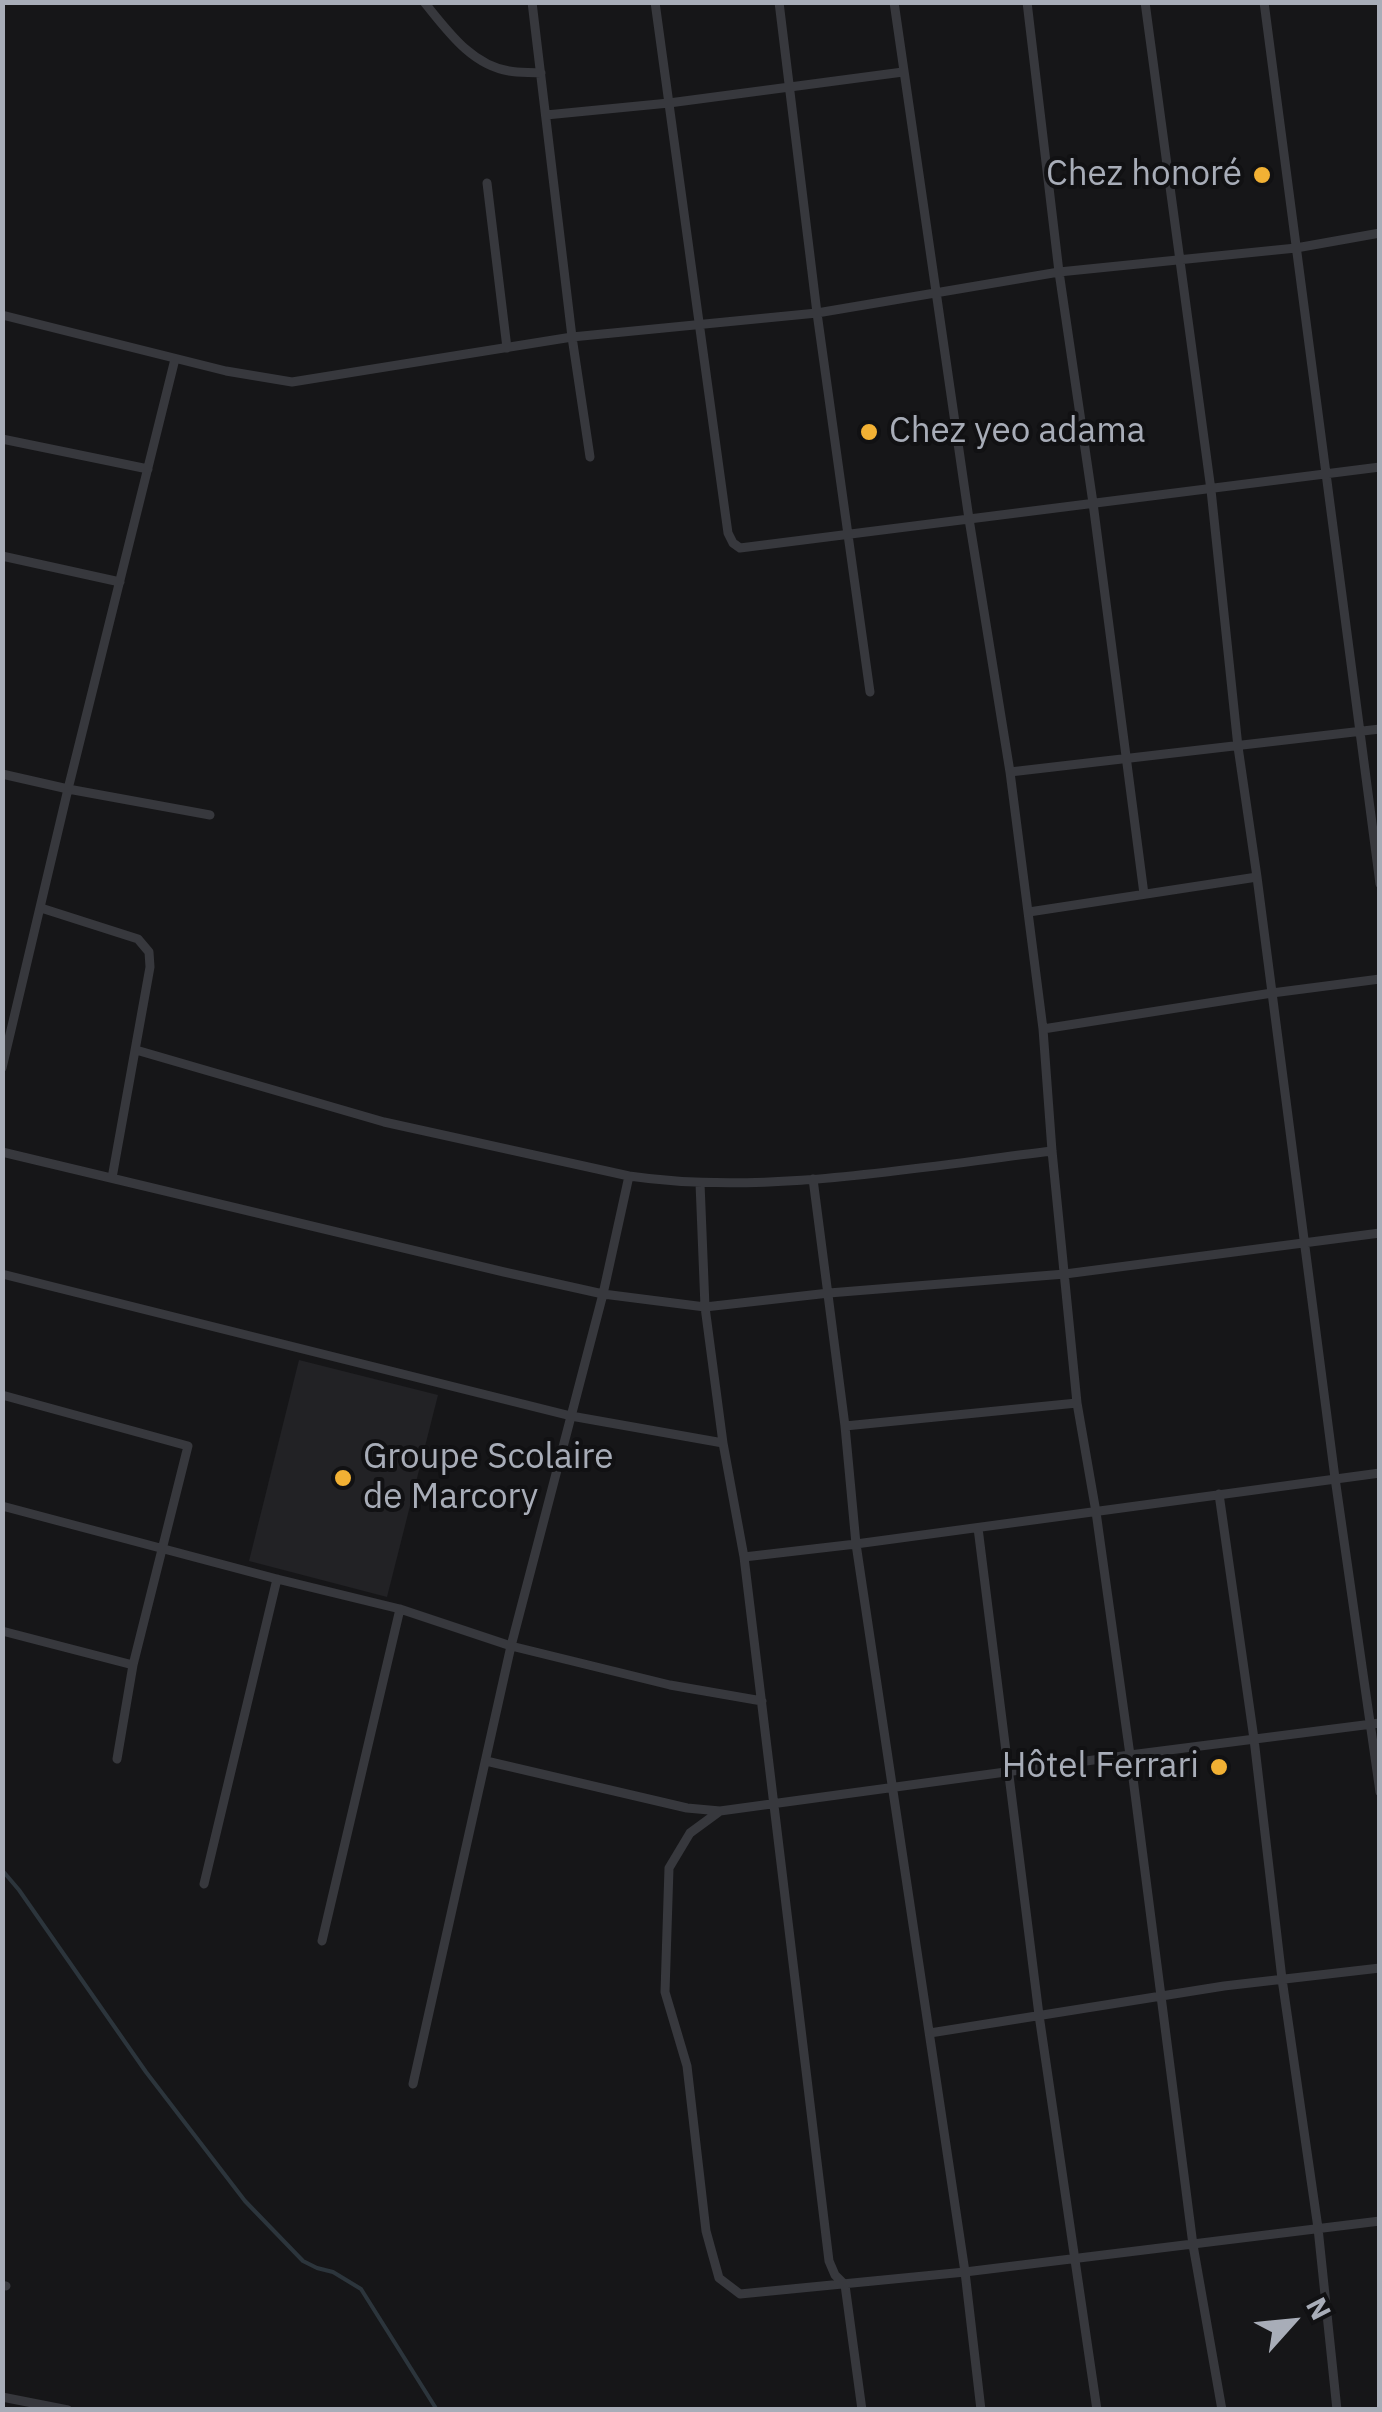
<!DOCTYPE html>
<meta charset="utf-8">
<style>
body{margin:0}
#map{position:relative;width:1382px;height:2412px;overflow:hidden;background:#161618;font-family:"IBM Plex Sans",sans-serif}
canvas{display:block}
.frame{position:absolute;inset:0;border:5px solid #a8adb8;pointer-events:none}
.north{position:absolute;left:1242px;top:2272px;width:100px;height:100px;-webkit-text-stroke:8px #111113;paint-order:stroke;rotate:63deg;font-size:28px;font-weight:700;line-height:40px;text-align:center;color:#a8adb8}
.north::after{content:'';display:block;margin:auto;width:35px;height:45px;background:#a8adb8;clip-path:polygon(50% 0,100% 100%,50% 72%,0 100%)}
</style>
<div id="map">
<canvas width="1382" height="2412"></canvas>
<div class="frame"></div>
<div class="north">N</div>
</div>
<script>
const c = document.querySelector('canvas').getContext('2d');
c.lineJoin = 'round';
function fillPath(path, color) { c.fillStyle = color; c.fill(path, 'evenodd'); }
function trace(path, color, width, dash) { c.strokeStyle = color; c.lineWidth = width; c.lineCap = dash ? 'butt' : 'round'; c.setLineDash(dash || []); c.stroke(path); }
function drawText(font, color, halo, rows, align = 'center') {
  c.font = font + ' "IBM Plex Sans",sans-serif'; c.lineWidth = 8; c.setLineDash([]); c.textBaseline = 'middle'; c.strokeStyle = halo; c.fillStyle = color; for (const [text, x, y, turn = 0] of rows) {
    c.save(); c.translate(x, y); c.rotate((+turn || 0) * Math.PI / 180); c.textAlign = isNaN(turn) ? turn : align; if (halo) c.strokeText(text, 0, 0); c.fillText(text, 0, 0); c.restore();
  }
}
const built = new Path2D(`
 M299 1360 438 1395 387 1597 249 1561Z`);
const stream = new Path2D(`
 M2 1870 19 1890 146 2072 245 2201 303 2261 317 2268 333 2272 361 2289 437 2410`);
const minor = new Path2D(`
 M424 2C447 30 471 65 509 71 519 73 530 72 541 73
 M532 2 572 337 590 457
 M655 2 728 533 733 543 740 548 1380 467
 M779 2 817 313 870 692
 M894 2 969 519 1010 772 1043 1029 1052 1151 1077 1403 1096 1512 1130 1755 1193 2245 1222 2410
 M1027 2 1059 272 1093 503 1144 894
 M1145 2 1211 490 1238 747 1257 877 1335 1478 1380 1792
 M1264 2 1380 884
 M546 115 669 103 903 72
 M487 183 507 348
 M2 315 226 371 292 382 572 337 817 313 1059 272 1296 248 1380 233
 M2 439 148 469
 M2 556 120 582
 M1010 772 1380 729
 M2 774 68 789 210 815
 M41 908 138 939 149 952 150 967 112 1178
 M1029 912 1257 877
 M1043 1029 1272 993 1380 979
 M136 1050 384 1122 629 1176C763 1196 918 1167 1052 1151
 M2 1068 68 789 175 359
 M2 1152 504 1272 603 1294 705 1307 829 1293 1065 1274 1380 1233
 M813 1179 845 1426 856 1544 965 2272 981 2410
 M700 1183 705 1307 723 1443 744 1557 829 2261 835 2275 845 2285 862 2410
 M2 1274 571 1416 723 1443
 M2 1395 188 1446 133 1665 117 1759
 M845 1426 1077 1403
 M1219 1494 1254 1739 1282 1979 1318 2228 1337 2410
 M2 1506 277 1579 400 1609 511 1646 670 1685 762 1701
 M978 1528 1039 2015 1097 2410
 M744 1557 856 1544 1380 1473
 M2 1631 133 1665
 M486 1761 687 1808 720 1811 1130 1755 1380 1723
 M720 1811 690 1833 669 1868 665 1992 687 2066 706 2231 719 2278 740 2294 965 2272 1380 2221
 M204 1884 277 1579
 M322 1941 400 1609
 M930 2033 1224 1986 1380 1968
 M413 2084 511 1646 603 1294 629 1176
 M2 2285 6 2286
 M2 2397 68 2410`);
const markers = [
 [1262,175,10,"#f2b134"],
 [869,432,10,"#f2b134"],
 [343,1478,10,"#f2b134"],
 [1219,1767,10,"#f2b134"]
];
const poiNames = [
 ["Chez honoré",1242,175],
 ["Chez yeo adama",889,432,"left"],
 ["Groupe Scolaire",363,1458,"left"],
 ["de Marcory",363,1498,"left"],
 ["Hôtel Ferrari",1199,1767]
];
fillPath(built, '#222225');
trace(stream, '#2c353c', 4);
trace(minor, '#37383d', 9);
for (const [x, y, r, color] of markers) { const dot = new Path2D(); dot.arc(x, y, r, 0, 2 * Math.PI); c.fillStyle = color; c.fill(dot); trace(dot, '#111113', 4); }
drawText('35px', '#a8adb8', '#111113', poiNames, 'right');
</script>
